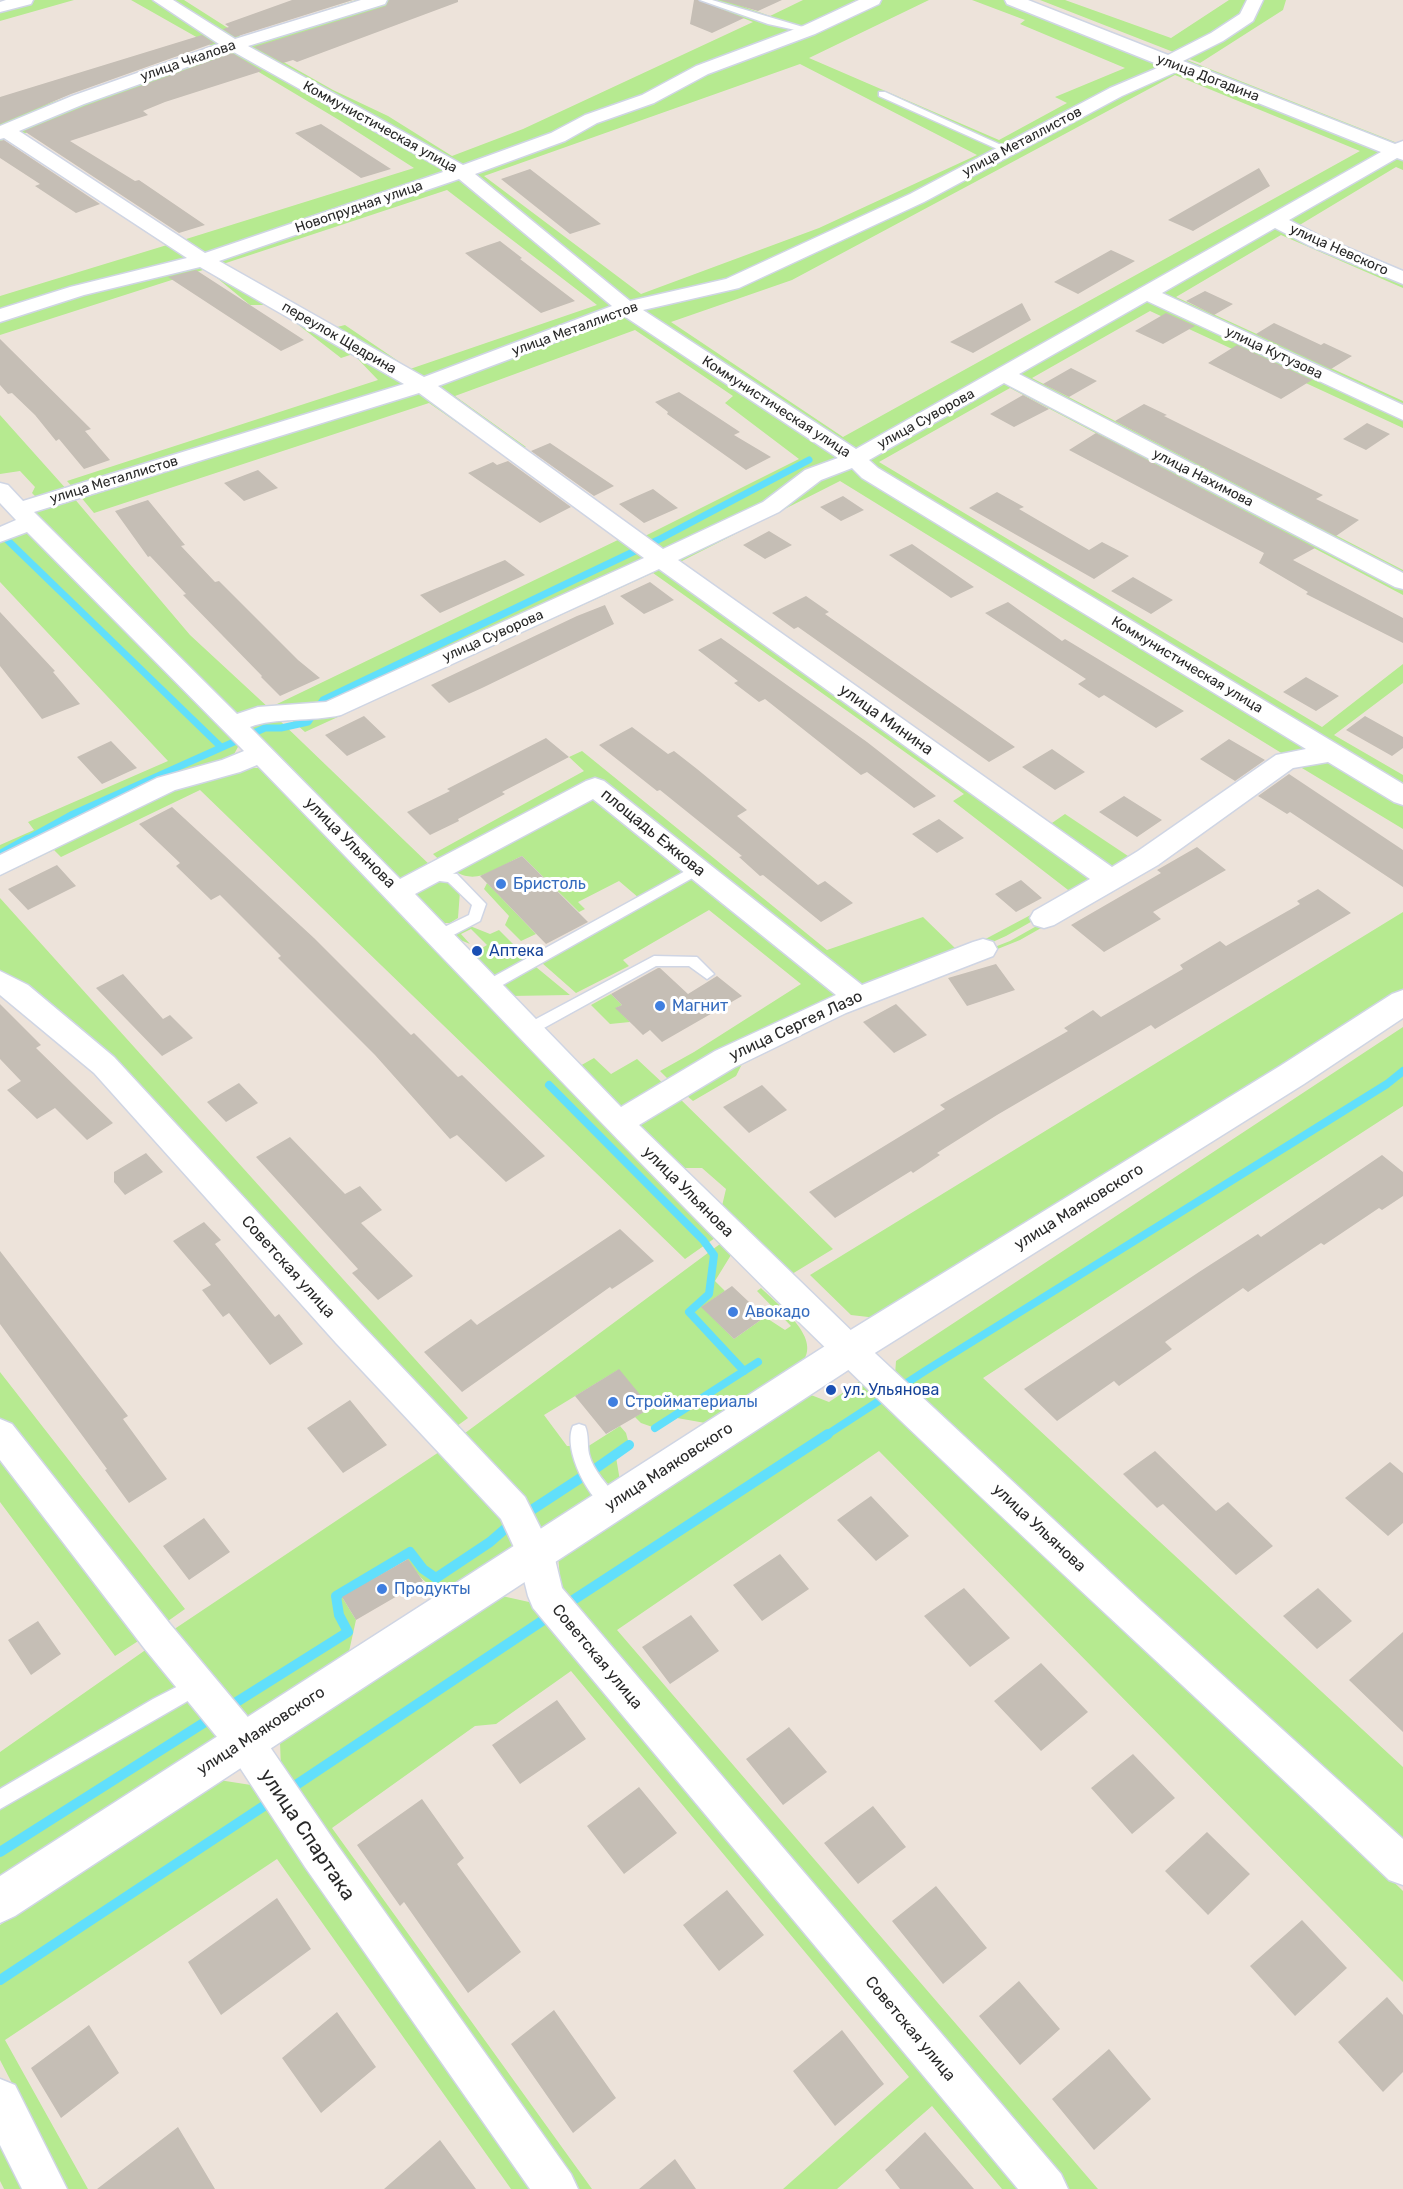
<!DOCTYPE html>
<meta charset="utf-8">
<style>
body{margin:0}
canvas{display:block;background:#ede3da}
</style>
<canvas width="1403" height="2189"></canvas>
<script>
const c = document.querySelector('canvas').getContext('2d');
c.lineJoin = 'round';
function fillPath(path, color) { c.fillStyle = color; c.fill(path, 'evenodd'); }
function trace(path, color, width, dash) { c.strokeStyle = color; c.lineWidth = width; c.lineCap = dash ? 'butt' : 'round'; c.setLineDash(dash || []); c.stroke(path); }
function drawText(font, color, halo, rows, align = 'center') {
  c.font = font + ' Rubik,sans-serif'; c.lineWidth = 6; c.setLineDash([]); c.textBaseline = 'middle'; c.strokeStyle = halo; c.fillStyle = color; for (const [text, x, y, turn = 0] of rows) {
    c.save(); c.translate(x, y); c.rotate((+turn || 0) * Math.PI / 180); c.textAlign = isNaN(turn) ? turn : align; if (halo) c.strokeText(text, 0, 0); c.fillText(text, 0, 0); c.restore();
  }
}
const green = new Path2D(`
 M35 0H74L0 21V10Z
 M131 0H155L227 45 0 131V120L214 47Z
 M167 0H184L242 37 356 0H371L234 42Z
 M384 0H412L264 51 333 90 388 116 452 156 523 129 753 22 702 2 768 23 802 30 555 136 462 169 238 46Z
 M710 0H725L770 16 803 0H868L807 27 772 21Z
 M879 0H929L809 58 999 140 1067 103 1055 97 1125 68 1020 24 1025 20 972 0H1004L1160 63 1162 67 1006 146 991 141 1001 149 914 196 729 282 634 305 467 172ZM800 64 977 155 819 228 641 294 484 176Z
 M1040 0H1065L1171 38 1229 0H1249L1242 15 1176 53Z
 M1259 0H1286L1283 10 1200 63 1184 57Z
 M233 48 454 172 204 257 10 131ZM237 59 339 120 414 168 183 240 20 135Z
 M1182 58 1400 144 1391 145 1179 62Z
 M1172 71H1180L1383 150V155L854 454 640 308 735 287ZM1175 75 1360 151 843 437 671 322 792 280Z
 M5 133 197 260 72 291 75 294 201 262 416 384 74 489 67 481 378 380 353 354 341 358 292 320 268 305H250L206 269 0 335V296L167 245 10 138 0 141V135Z
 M1393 157 1403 158V170L1396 167 1298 226 1403 270V276L1282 221Z
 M459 175 616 304 612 311 421 383 333 328 345 325 410 369 597 305 447 190 223 264 208 260Z
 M1277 224 1403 281V288L1281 235 1176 297 1403 401V410L1153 294Z
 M1148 296 1403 417V428L1150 311 1032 378 1403 570V579L1011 376Z
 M617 315H628L848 457 768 504 664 553 427 386ZM635 330 733 396 725 403 799 459 643 537 521 450 526 447 455 396Z
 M1006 378 1403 584V595L1010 388 879 462 1322 727 1403 664V683L1334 735 1403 775V791L862 460Z
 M422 389 652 558 330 705 281 708 275 705 622 538 429 403 94 513 80 496Z
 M0 415 68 491 37 498 32 493 35 487 20 471 0 474Z
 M853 463 1316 749 1109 875 669 560 817 477ZM840 481 1283 754 1134 860 1065 814 1049 825 680 562Z
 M73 497 190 635 270 709 237 715 33 513 51 503Z
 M16 532 27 533 239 745 232 758 0 861V845L34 830 28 822 168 761 0 582V539Z
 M659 564 1105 880 1006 936 674 1085 660 1071 694 1052 801 984 709 910 623 960 629 966 576 993 542 963 646 904 619 881 578 902 585 909 579 912 522 856C480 876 472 891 433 854L584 771 569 757 582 751 827 950 923 917 956 949 976 944 1072 893 953 801 964 794 653 573 305 732 288 717 308 716Z
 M277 718 433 868 402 882 246 726Z
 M1334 758 1403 800V829L1292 762 1145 869 1020 940 841 1012 743 1062 736 1076 693 1101 680 1090 729 1060 838 1008 1010 941 1143 866 1292 762Z
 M250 768H264L715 1238 685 1259 200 790 61 857 54 850 0 876V871L169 787Z
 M433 881 450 882 460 891 458 918 450 923H440L411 892Z
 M487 883 536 934 521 941 505 925 509 916 484 889Z
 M0 898 468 1418 450 1431 0 974Z
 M1403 912V989L1299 1060 877 1318 851 1315 810 1275Z
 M470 926 490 934 499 930 528 959 492 979 479 965 477 951 487 945 471 929 461 934 470 944 453 937 455 932Z
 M536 967 570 995 510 996 499 986Z
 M611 994 622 1005 616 1008 630 1022 610 1024 591 1005Z
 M1403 1027V1106L983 1378 1403 1767V1844L1135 1600 895 1375 896 1361Z
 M594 1058 611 1074 637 1059 667 1087 623 1112 578 1067Z
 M674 1093 833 1249 792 1274 722 1206 726 1189 702 1168H682L632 1122Z
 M720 1244 731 1255 715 1281 725 1291 702 1307 734 1339 765 1317 785 1330 791 1326 757 1291 761 1288C776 1303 818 1334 805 1358 802 1362 798 1366 795 1369L711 1424 677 1418 658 1429 641 1423 635 1417 650 1408 618 1370 544 1415 567 1446H573L579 1473 591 1490 592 1498 541 1534 457 1439Z
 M0 1372 185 1609 161 1626 0 1421Z
 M859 1382 872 1385 896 1406 1097 1606 1299 1790 1403 1891V1982L879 1451 617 1630 1098 2189H1067L561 1588 558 1556 811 1395 829 1402Z
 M620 1426 626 1433 630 1448 616 1457 620 1481 609 1485 591 1464 587 1447Z
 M448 1446 508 1511 520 1547 451 1593C425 1586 422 1580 407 1559L342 1597 356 1620 348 1656 248 1721 167 1634Z
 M0 1447 146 1636 115 1656 0 1502Z
 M502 1596 529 1602 557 1621 1029 2189H1002L932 2106 837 2189H783L909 2077 571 1671 496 1724 475 1726 332 1828 592 2189H574L281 1769 280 1742Z
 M154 1644 216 1722 218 1739 0 1882V1752Z
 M219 1780 251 1785 534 2189H511L277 1859 5 2040 88 2189H67L0 2060V1925Z
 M0 2142 24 2189H4L0 2181Z`);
const streamFar2 = new Path2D(`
 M0 533 221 747
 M24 841 71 815 265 728H281L308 722 323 700 658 540 809 460`);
const streamFar1 = new Path2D(`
 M0 854 27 839
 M549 1085 703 1240 714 1255 709 1294 689 1312 744 1371
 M655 1428 758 1362
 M825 1436 925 1371 1387 1084 1403 1071`);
const stream = new Path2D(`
 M595 1469 629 1445
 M524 1515 582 1477
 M564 1606 828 1434
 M227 1708 348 1632 339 1615 336 1596 410 1552 423 1569 436 1578 490 1542 513 1522
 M287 1791 551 1615
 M0 1852 213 1717
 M0 1980 273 1800`);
const building = new Path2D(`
 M292 0H353L235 37 223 29 229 27 225 24Z
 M389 0H458V2L297 62 293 60 283 63 254 47 386 6Z
 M694 0H698L744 18 712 33 690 24Z
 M720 0H782L758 11Z
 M202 35 214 43 71 94 0 124V97Z
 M232 53 262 71 165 102 143 111 148 115 70 141 135 181 139 180 205 225 179 233 24 131 85 106Z
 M321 124 391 169 361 178 295 133Z
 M4 140 100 204 76 213 35 186 40 184 0 158V141Z
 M1259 168 1270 186 1193 231 1168 220Z
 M530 169 601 224 570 234 501 179Z
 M500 241 522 258 520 259 575 301 541 313 465 253Z
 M1111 250 1135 261 1078 294 1054 282Z
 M196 270 304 340 281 351 168 277Z
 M1205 291 1233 304 1214 315 1186 301Z
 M1022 303 1031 320 973 353 950 342Z
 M1166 313 1195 326 1163 344 1135 331Z
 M1274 323 1321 345 1324 343 1352 356 1331 369 1256 334Z
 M0 339 91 429 85 431 110 460 84 469 59 439 56 441 35 415 12 393 8 394 0 385Z
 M1237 345 1312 380 1281 399 1208 363Z
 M1071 368 1097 381 1069 397 1043 384Z
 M679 392 740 432 734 435 771 457 746 470 667 414 668 412 655 402Z
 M1023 395 1049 409 1014 427 990 414Z
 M1144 404 1167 415 1164 416 1323 495 1316 499 1359 520 1336 536 1115 421Z
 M1367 423 1390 434 1366 450 1343 439Z
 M1096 433 1315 548 1293 560 1403 618V643L1306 594 1308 592 1259 563 1264 553 1069 450Z
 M550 443 614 486 594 496 531 451Z
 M508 461 571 507 540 523 468 473 493 462 497 465Z
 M258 470 278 488 244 501 224 483Z
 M653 489 678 508 644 523 619 504Z
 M997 492 1024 507 1019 509 1089 550 1102 542 1129 556 1094 579 969 508Z
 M843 496 864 510 841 521 820 507Z
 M148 500 185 545 181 546 215 582 219 581 298 660 320 678 280 696 261 677 262 676 183 595 186 594 150 556 148 557 115 511Z
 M769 531 792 545 765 559 743 545Z
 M912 544 974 587 951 598 889 555Z
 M505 560 525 575 440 613 420 595Z
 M1133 577 1173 600 1151 614 1111 591Z
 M650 582 674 600 644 614 620 596Z
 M806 596 829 612 825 614 1015 747 989 762 798 627 794 629 772 613Z
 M1008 602 1062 641 1065 639 1184 711 1156 728 1104 695 1099 698 1078 684 1086 679 985 613Z
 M605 605 614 624 482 688 449 703 431 685 577 616Z
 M0 612 55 671 53 672 80 704 42 719 0 666Z
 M721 638 867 742 936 796 914 808 867 772 861 775 765 699 759 702 734 683 738 681 698 650Z
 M1306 677 1339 696 1316 711 1283 692Z
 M364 716 386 737 347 756 325 735Z
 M1365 716 1403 737V748L1392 756 1346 730Z
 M632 727 668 754 674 751 697 769 747 810 737 816 818 885 825 881 853 903 821 922 763 875 760 876 739 857 742 856 660 790 657 791 599 745Z
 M546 738 569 757 502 792 505 794 458 819 459 821 430 835 407 812 450 791 447 789Z
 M1229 739 1265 760 1235 781 1200 759Z
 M111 741 137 768 102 784 77 757Z
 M1052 749 1085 772 1055 790 1022 767Z
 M1289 774 1403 850V887L1290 812 1287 814 1258 796Z
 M1124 796 1162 820 1137 837 1099 812Z
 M172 807 314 938 411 1035 414 1033 458 1077 462 1075 545 1156 506 1182 457 1135 450 1139 375 1055 278 958 281 956 220 895 211 900 176 866 180 863 139 824Z
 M939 819 964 838 937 853 912 834Z
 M1197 847 1226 870 1153 912 1161 919 1104 952 1071 925 1161 873 1157 870Z
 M522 856 588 922 546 944 480 876Z
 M57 865 76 886 28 910 8 889Z
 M1021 880 1042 898 1016 912 995 894Z
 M1318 889 1351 913 1155 1029 1151 1025 997 1115 937 1153 940 1155 913 1173 911 1171 835 1218 809 1192 945 1109 940 1105 1068 1031 1064 1028 1093 1010 1101 1017 1183 969 1180 965 1220 941 1226 946 1300 904 1297 901Z
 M996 964 1015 990 967 1006 948 978Z
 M658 968H660L688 994 717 976 742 996 662 1042 650 1030 643 1035 634 1026 615 1008 622 1005 611 994Z
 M123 974 163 1019 170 1015 193 1038 162 1056 96 988Z
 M0 1004 41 1045 36 1048 113 1123 87 1140 55 1108 37 1119 7 1090 21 1081 0 1059Z
 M896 1004 927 1035 894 1053 863 1022Z
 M239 1083 258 1103 226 1122 207 1102Z
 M762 1085 787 1110 749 1133 723 1107Z
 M290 1137 345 1194 360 1186 382 1210 361 1223 413 1276 378 1300 352 1273 358 1269 256 1157Z
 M146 1153 163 1172 125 1195 114 1182V1172Z
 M1382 1155 1403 1172V1196L1382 1210 1379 1208 1324 1245 1321 1243 1248 1292 1243 1288 1165 1342 1172 1349 1119 1386 1114 1381 1057 1421 1024 1389 1199 1272 1258 1234 1261 1237Z
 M204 1222 221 1240 215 1244 275 1317 279 1314 303 1344 270 1365 229 1313 223 1317 202 1290 211 1285 173 1241Z
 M620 1229 654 1261 612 1289 610 1287 462 1392 424 1352 471 1319 477 1325Z
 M0 1251 128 1416 123 1419 167 1479 129 1503 105 1470 107 1469 0 1324Z
 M732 1286 765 1317 734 1339 701 1307Z
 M619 1369 651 1408 606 1434 575 1396Z
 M350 1400 387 1445 343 1473 307 1428Z
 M1155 1451 1216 1511 1228 1502 1273 1546 1236 1575 1163 1504 1157 1508 1123 1474Z
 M1390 1462 1403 1473V1523L1388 1536 1345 1498Z
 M871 1496 909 1536 876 1561 837 1520Z
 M204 1518 230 1552 189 1580 163 1546Z
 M780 1554 809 1589 762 1621 733 1585Z
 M408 1559 423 1581 356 1620 342 1597Z
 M964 1588 1010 1638 970 1667 924 1616Z
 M1318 1588 1352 1621 1317 1649 1283 1616Z
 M691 1615 719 1651 670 1684 642 1647Z
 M38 1621 61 1654 31 1675 8 1640Z
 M1403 1632V1732L1349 1680Z
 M1041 1663 1088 1712 1041 1751 994 1701Z
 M557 1700 586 1739 520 1784 492 1745Z
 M789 1727 827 1772 783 1805 746 1759Z
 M1133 1754 1175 1798 1132 1834 1091 1788Z
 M639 1787 677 1833 624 1874 587 1826Z
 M422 1799 464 1858 457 1864 521 1952 468 1993 404 1902 400 1906 357 1845Z
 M873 1806 906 1847 858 1884 824 1843Z
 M1207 1832 1250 1874 1208 1915 1165 1871Z
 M936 1886 987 1948 943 1984 892 1921Z
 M727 1890 764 1935 719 1971 683 1925Z
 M277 1898 311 1949 221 2015 188 1962Z
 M1302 1920 1347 1968 1295 2016 1250 1966Z
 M1019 1981 1060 2029 1020 2065 979 2016Z
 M1387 1997 1403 2015V2072L1383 2092 1338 2042Z
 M554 2010 616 2098 573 2133 511 2044Z
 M337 2012 376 2067 321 2113 282 2058Z
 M89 2025 119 2073 61 2118 31 2068Z
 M842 2030 884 2084 835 2126 793 2071Z
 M1109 2049 1151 2099 1094 2150 1052 2099Z
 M178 2127 215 2189H97Z
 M925 2132 974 2189H900L885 2170Z
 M440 2140 476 2189H384Z
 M675 2159 696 2189H639Z`);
const service = new Path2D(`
 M700 0H712L813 30 809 33 768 24Z
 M879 92H885L1012 150 1004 152 879 96Z
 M698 864 705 869 703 872 492 991H482L480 987 482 983Z
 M429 871 457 874 486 904 480 921 444 940H434L432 936 434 932 469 915 472 905 448 882 424 879 422 876 424 873Z
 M654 956 697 957 714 974 707 979 689 966H656L533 1034H523L521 1030 523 1026Z
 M579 1424 585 1426C589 1435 587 1445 589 1454 593 1471 608 1485 618 1499L621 1504 618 1509 612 1512C590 1504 562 1449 573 1426Z
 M198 1676 205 1679 207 1685 205 1691 0 1809V1789L153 1699Z`);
const minor = new Path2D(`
 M6 0H33L31 4 0 12V2Z
 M153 0H173L235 39 361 0H387L385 4 248 46 463 165 551 133 585 115 642 95 696 66 803 26 859 0H881L879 4 815 34 708 74 654 103 597 123 565 141 475 174 630 301 726 279 910 194 1110 88 1162 66 1007 4 1005 0H1028L1168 55 1211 33 1240 14 1247 0H1263L1253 21 1223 41 1183 61 1395 144 1403 141V160L1397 158 1289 220 1322 237 1403 271V284L1308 245 1275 228 1162 293 1403 405V420L1147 301 1019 374 1403 573V589L1395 587 1004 383 869 460 878 468 1403 784V805L1394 802 1328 762 1293 768 1158 865 1054 925 1044 928 1034 925 1030 918 1034 911 1090 879 659 569 341 715C312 722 275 717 250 727L400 879 586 781 595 778 604 781 862 985 973 942 983 939 993 942 997 949 993 956 846 1013 735 1067 639 1125 861 1340 1142 1602 1403 1839V1885L1389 1880C1207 1705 1018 1536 837 1359 638 1166 450 963 257 765L240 772 175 790 0 875V855L157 778 222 760 244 751 27 532 0 542V527L16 520 0 503V483L8 485 23 501 404 384 200 267 84 295 0 322V309L70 287 187 258 4 138 0 139V126L72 96 219 44ZM232 51 446 171 205 253 19 131 84 104ZM1178 71 1381 152 856 449 643 310 739 288 924 202 1122 96ZM459 179 612 306 424 377 219 261ZM624 316 838 458 805 470 763 502 663 549 438 386ZM419 393 644 558 326 702 258 707 237 714 34 512ZM852 468 862 478 1306 749 1276 755 1138 851 1112 867 678 560 779 512 821 480ZM593 799 836 995 715 1051 621 1107 415 894Z
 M0 971 28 985 114 1057 360 1323 525 1497 554 1555 562 1588 1061 2174 1068 2189H1018L533 1608 528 1596 518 1556 501 1519 336 1343 94 1073 0 995Z
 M0 1419 12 1424 170 1624 257 1728 333 1839 571 2174 578 2189H530L305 1867 231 1754 144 1648 0 1460Z
 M0 2079 15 2085 67 2189H22L0 2145Z`);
const secondary = new Path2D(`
 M1403 990V1018L1304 1084 862 1361 15 1916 0 1923V1876L836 1339 1280 1066 1392 994Z`);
const markers = [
 [501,884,6,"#3f7fe0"],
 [477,951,6,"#1a4fb4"],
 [660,1006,6,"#3f7fe0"],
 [733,1312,6,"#3f7fe0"],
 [831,1390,6,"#1a4fb4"],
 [613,1402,6,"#3f7fe0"],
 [382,1589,6,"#3f7fe0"]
];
const farStreetnames = [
 ["улица Чкалова",188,61,-19],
 ["улица Догадина",1208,78,21],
 ["Коммунистическая улица",380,127,29],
 ["улица Металлистов",1022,142,-28],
 ["Новопрудная улица",359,207,-19],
 ["улица Невского",1339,250,24],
 ["улица Металлистов",575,329,-20],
 ["переулок Щедрина",339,338,30],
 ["улица Кутузова",1274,353,25],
 ["Коммунистическая улица",776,407,33],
 ["улица Суворова",926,419,-29],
 ["улица Нахимова",1203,478,27],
 ["улица Металлистов",114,480,-17],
 ["улица Суворова",493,636,-24],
 ["Коммунистическая улица",1187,665,31]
];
const streetNames = [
 ["улица Минина",886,720,35],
 ["площадь Ежкова",653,833,39],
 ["улица Ульянова",350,843,45],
 ["улица Сергея Лазо",796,1026,-25],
 ["улица Ульянова",688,1192,45],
 ["улица Маяковского",1079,1207,-32],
 ["Советская улица",288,1267,48],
 ["улица Маяковского",669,1467,-33],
 ["улица Ульянова",1039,1528,43],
 ["Советская улица",597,1657,50],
 ["улица Маяковского",261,1731,-33],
 ["Советская улица",910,2029,50]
];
const shopNames = [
 ["Бристоль",513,884],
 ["Магнит",672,1006],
 ["Авокадо",745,1312],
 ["Стройматериалы",625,1402],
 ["Продукты",394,1589]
];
const transitNames = [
 ["Аптека",489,951],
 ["ул. Ульянова",843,1390]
];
const nearStreetnames = [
 ["улица Спартака",307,1835,56]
];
fillPath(green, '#b6ea90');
trace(streamFar2, '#61dffb', 7);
trace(streamFar1, '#61dffb', 8);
trace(stream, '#61dffb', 10);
fillPath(building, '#c5beb5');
trace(service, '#cfd5e4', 3);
trace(minor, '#cfd5e4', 3);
trace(secondary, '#cfd5e4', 3);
fillPath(service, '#fff');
fillPath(minor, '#fff');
fillPath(secondary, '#fff');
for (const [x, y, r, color] of markers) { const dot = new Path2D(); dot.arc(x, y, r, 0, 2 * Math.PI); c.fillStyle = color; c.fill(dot); trace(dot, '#fff', 2); }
drawText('14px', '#292929', '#fff', farStreetnames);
drawText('16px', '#292929', '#fff', streetNames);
drawText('16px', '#366cbe', '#fff', shopNames, 'left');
drawText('16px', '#164399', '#fff', transitNames, 'left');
drawText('20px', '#292929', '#fff', nearStreetnames);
</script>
